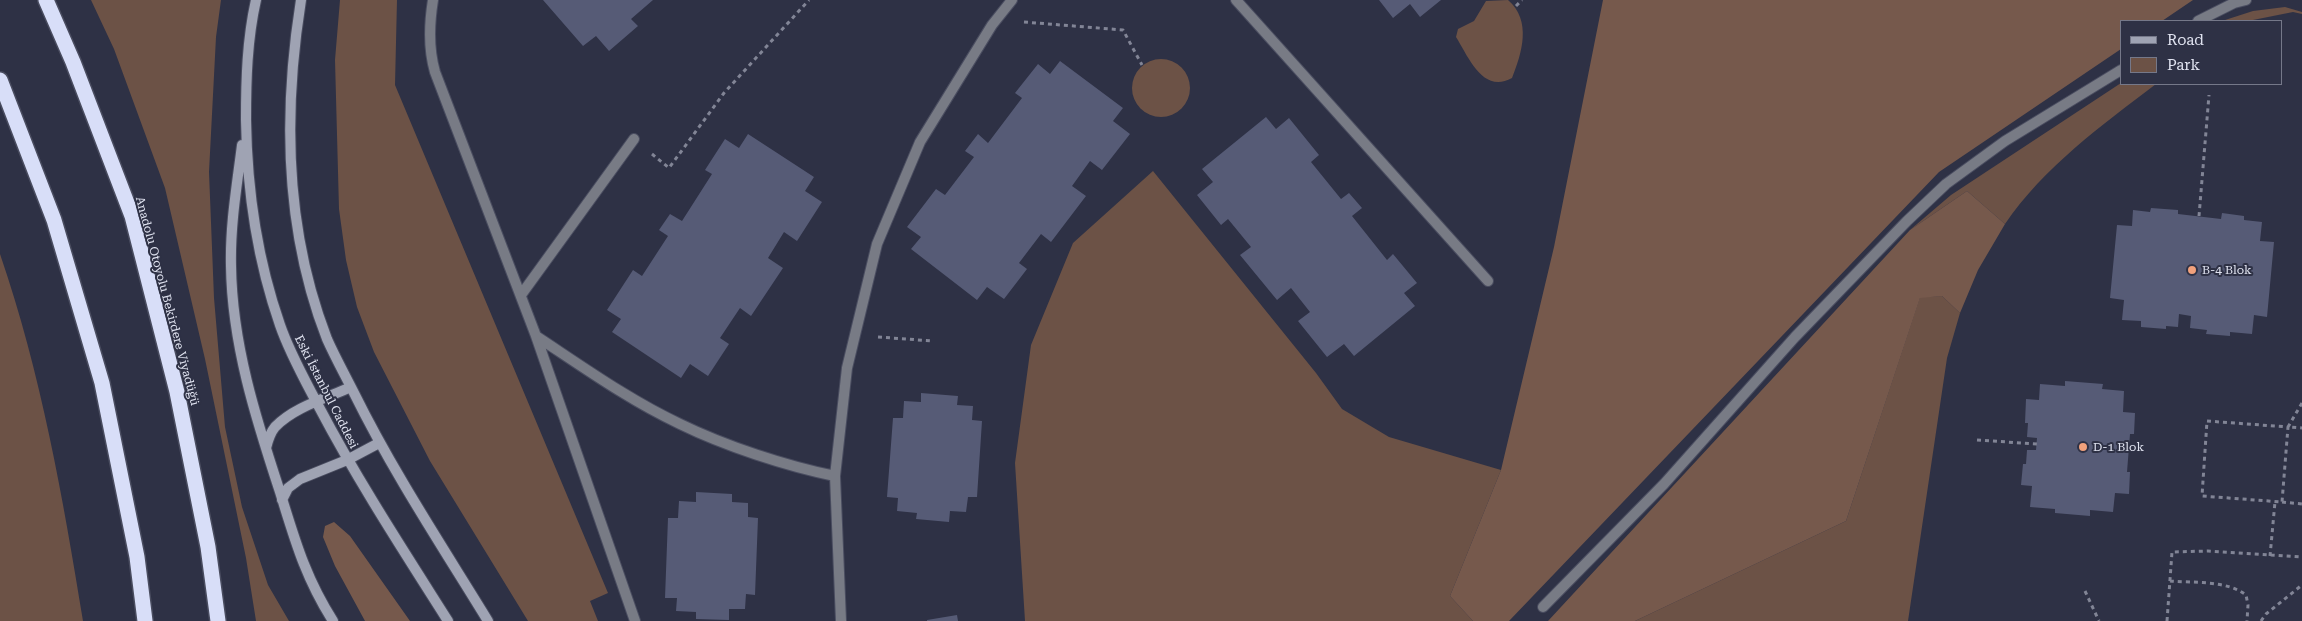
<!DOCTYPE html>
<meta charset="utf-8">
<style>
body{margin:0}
#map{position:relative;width:2302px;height:621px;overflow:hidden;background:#2e3145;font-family:"Roboto Serif",serif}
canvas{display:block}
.legend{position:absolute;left:2120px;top:20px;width:162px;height:65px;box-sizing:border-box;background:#2e3145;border:1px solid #757889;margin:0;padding:6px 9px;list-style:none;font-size:15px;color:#e0e3f0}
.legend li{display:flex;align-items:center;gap:10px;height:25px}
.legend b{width:25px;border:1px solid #757889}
</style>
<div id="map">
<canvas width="2302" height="621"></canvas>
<ul class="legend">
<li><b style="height:6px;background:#9fa3b3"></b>Road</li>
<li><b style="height:14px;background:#6c5246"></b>Park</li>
</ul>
</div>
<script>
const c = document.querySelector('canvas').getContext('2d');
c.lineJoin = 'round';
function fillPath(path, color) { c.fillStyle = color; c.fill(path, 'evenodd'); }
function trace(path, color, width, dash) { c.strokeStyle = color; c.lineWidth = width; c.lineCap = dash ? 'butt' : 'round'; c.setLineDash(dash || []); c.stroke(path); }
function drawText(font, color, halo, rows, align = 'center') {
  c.font = font + ' "Roboto Serif",serif'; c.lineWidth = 4; c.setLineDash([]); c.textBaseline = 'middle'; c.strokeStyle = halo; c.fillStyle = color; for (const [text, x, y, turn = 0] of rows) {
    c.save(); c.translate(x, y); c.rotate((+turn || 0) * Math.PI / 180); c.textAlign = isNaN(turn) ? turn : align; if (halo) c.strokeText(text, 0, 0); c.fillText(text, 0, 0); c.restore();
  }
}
const green = new Path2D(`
 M91 0H221L216 37 209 172 214 298 225 427 242 507 268 585 289 621H256L246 558 205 359 165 188 114 49Z
 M340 0H397L395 85 608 593 590 601 598 621H528L430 461 374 352 357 307 346 260 339 209 335 60Z
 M1508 0C1532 21 1522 53 1512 78 1483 94 1469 58 1456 37L1458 29 1474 21 1486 1Z
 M2285 7 2302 12V14L2293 12 2248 21H2222L2253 11Z
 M1132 88a29 29 0 1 1 58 0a29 29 0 1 1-58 0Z
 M2121 83 2156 84C2102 125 2044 167 2005 224L1967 191 1910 230 1951 195Z
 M1153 171 1316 373 1342 409 1389 437 1501 470 1450 596 1473 621H1025L1015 463 1031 345 1073 243Z
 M0 254C41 373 63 498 83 621H0Z
 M1942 296 1960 313 1947 358 1908 621H1635L1846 521 1920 297Z`);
const forest = new Path2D(`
 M1603 0H2193L2162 21H2121V49L1939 172 1509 621H1473L1450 596 1501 470 1554 247Z
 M1967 191 2005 224 1978 270 1960 313 1942 296 1920 298 1846 521 1635 621H1548L1910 230Z
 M334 522 350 536 410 621H365L335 566 323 537 325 526Z`);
const building = new Path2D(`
 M543 0H653L631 19 638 26 609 51 596 36 583 46Z
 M1379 0H1441L1420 17 1410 4 1393 18Z
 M1060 61 1123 108 1113 121 1130 134 1102 170 1090 161 1072 186 1086 196 1051 242 1041 234 1019 263 1027 269 1004 299 987 287 977 300 911 249 921 237 907 227 936 189 945 195 974 157 965 151 978 134 988 143 1022 98 1015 93 1038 64 1050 74Z
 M1266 117 1276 129 1289 118 1319 155 1311 162 1341 199 1349 193 1362 208 1352 216 1387 260 1393 254 1417 283 1404 293 1415 306 1354 356 1344 344 1327 357 1298 321 1310 312 1291 288 1277 300 1240 255 1251 247 1228 219 1221 225 1197 195 1213 182 1202 169Z
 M748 134 814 177 805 191 822 202 797 241 784 232 768 258 783 268 751 316 740 308 720 338 729 344 708 376 690 364 681 378 612 332 621 319 607 310 633 270 642 276 668 236 659 230 670 214 682 221 712 174 705 170 725 139 739 148Z
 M2151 208 2178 210V214L2221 219 2222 213 2244 216V220L2262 222 2260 241 2274 242 2267 317 2254 315 2252 334 2230 332V336L2206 334 2207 330 2190 328 2191 316 2179 314 2178 327 2166 326V329L2141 327V321L2122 320 2124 300 2110 298 2117 225 2132 226 2133 210 2150 212Z
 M2065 381 2103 384 2102 389 2124 391 2123 412 2135 413 2134 434H2130L2127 472H2130L2129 494 2115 493 2113 512 2090 510V516L2055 513V509L2030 507 2032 486 2021 485 2023 464H2026L2027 450H2036L2037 438 2027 437 2028 423H2025L2026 399 2039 400 2040 384 2065 386Z
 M921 393 958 396 957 405 973 406 972 420 982 421 977 497H968L966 512 950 511 949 522 916 519 917 513 897 511 898 498 887 497 893 418H903L904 401 921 402Z
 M696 492 732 494V502L748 503V517L758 518 755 595 746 594 745 609H729V620L696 619V612L676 611 677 598H665L668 518H678L679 501 696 502Z
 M957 615 958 621H927V620Z`);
const path = new Path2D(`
 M1516 6 1522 0
 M1024 22 1123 30 1142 65
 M652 154 669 168 724 93 809 0
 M2199 216 2209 95
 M878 337 933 341
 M2302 403 2288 427 2302 428
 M2207 421 2288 427 2282 502 2202 496Z
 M1977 440 2037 444
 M2282 502 2302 504
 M2270 556 2275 502
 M2170 581C2194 583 2226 580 2246 595L2248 605 2247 621
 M2085 591 2099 621
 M2167 621 2172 552 2208 551 2302 557
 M2261 621 2266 614 2302 585`);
const lane = new Path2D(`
 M433 0C429 25 428 48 435 72L536 336 635 621
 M1236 0 1488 281
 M521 295 634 139
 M536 336C583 367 629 400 680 424 725 446 786 466 835 476
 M841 621 835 476 847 368 877 244 920 142 992 25 1012 0`);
const street = new Path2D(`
 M2198 21 2234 3 2246 0
 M1543 607 1664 484 1795 337 1907 221 1946 184 2005 141 2121 70`);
const secondary = new Path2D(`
 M256 0C247 40 246 80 246 120 247 190 257 259 280 325 290 354 305 380 319 407 358 481 403 550 448 621
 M301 0C283 113 285 231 327 339 335 357 345 375 354 393 393 472 442 546 488 621
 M242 145C237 185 230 225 231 266 232 344 256 419 280 492 295 540 305 577 333 621
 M266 448C268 440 270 433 275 427 294 407 327 398 351 387
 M282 500 288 488 300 479 347 460 379 443`);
const highway = new Path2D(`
 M46 0 73 62 132 216 177 392 208 547 218 621
 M0 80 54 220 102 383 137 557 145 621`);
const markers = [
 [2192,270,5,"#f1a17c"],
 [2083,447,5,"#f1a17c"]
];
const poiNames = [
 ["B-4 Blok",2202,270],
 ["D-1 Blok",2093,447]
];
const streetNames = [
 ["Anadolu Otoyolu Bekirdere Viyadüğü",167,301,75],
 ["Eski İstanbul Caddesi",326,392,63]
];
fillPath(green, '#6c5246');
fillPath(forest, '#76594c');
fillPath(building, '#565b76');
trace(lane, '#4a4d60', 12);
trace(street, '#4a4d60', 12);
trace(secondary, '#4a4d60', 12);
trace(highway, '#4a4d60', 18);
trace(path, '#828596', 3, [4, 4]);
trace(lane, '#787b85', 10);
trace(street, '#787b85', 10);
trace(secondary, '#9fa3b3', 10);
trace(highway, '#d8def8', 15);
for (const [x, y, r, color] of markers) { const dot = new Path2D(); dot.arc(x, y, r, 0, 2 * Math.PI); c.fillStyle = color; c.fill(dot); trace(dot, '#2e3145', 2); }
drawText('12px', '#e0e3f0', '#2e3145', poiNames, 'left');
drawText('12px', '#e0e3f0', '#2e3145', streetNames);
</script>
